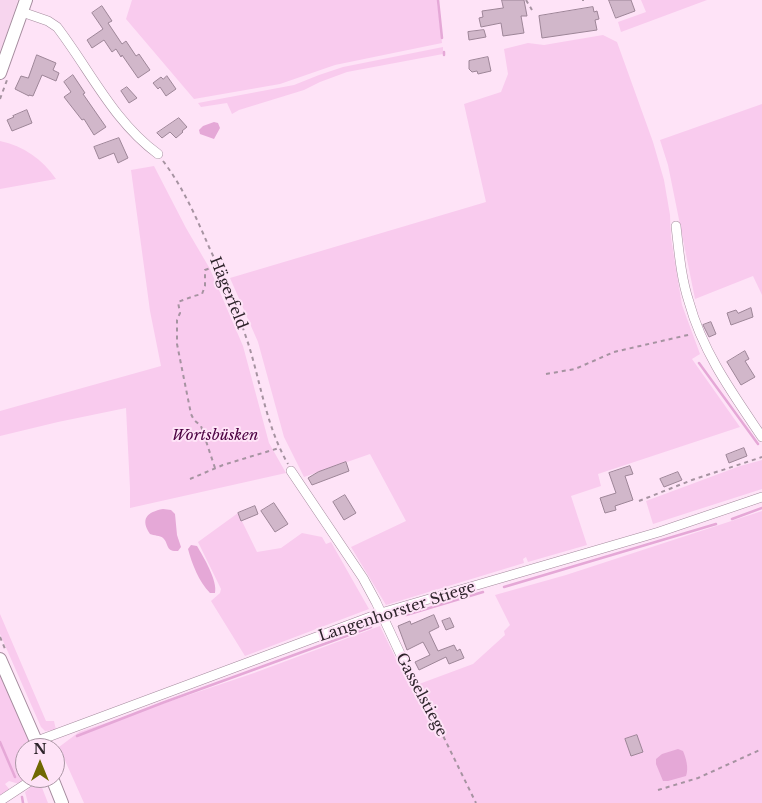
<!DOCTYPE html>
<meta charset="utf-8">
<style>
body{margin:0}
#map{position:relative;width:762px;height:803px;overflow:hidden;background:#fee3f7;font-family:"Libre Baskerville",serif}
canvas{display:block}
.north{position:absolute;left:15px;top:738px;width:50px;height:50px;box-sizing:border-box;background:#fee3f7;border:1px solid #ab97a5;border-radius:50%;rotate:0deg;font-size:14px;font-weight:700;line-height:20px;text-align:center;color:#2e242b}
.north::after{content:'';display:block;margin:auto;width:18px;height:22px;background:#706902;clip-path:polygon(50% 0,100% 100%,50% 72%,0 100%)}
</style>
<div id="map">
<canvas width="762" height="803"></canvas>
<div class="north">N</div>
</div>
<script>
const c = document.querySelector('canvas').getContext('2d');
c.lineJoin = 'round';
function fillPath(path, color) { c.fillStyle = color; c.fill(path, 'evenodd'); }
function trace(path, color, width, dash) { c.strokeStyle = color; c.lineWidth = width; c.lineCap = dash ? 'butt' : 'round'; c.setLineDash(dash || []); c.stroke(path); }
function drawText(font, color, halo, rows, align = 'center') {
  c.font = font + ' "Libre Baskerville",serif'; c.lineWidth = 4; c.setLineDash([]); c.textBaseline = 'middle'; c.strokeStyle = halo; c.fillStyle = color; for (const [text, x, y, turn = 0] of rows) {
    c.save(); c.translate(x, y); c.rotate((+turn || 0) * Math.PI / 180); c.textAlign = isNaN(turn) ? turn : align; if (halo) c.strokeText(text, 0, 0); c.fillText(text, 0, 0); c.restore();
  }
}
const built = new Path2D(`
 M0 0H18L0 54Z`);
const green = new Path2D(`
 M132 0H437L442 43 335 65 280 84 194 99 126 19Z
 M641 0H707L621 32 618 22 646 12Z
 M603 35 617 42 653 142 664 180 670 215 671 238 682 305 700 354 692 359 740 427 598 474 601 486 571 496 587 545 528 562 526 557 523 559 524 563 386 605 351 547 406 521 370 454 304 477 284 437 258 342 230 278 486 202 464 104 501 92 508 74 504 49 528 43 544 45Z
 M443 47V54L347 72 320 82 304 90 239 110 232 114 227 103 201 107 198 103 294 85 319 75 343 67Z
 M762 104V295L753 276 695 299 668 165 660 140Z
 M0 141C24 146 42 159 56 179L0 189Z
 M154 166 186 228 210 269 243 346 269 443 286 473 130 508V488L126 408 58 422 0 436V411L161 366 150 311 131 170Z
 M762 460V489L653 524 646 501 740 466Z
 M762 511V803H84L59 747 79 732 254 673 380 626 409 686 411 687 473 664 505 635 504 631 510 625 495 595 566 575Z
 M238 513 257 552 281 548 302 533 322 537 326 544 331 542 369 609 245 656 211 601 220 593 221 589 198 542Z
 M0 614 46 721H54L56 730 45 731 41 727 0 634Z
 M0 674 32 748H25V778H29L19 784 9 781 5 784 10 790 0 798Z
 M39 780 48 803H28L25 792Z`);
const water = new Path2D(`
 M214 122 218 123 220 128 214 139 200 134 199 130 203 126Z
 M163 509 171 510 175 514 177 535 181 547 178 551C165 552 169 543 163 538 160 535 154 536 150 534 140 519 147 512 163 509Z
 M191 545 197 546C203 556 218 581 215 593H210C199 582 192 564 188 549Z
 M678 749 683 751C686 758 689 768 686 776L668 781H663L656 764V759L662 754Z`);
const stream = new Path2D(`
 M438 0 442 38
 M444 52V55
 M699 363 758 444
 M732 519 762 508
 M504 587 716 524
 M406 615 483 592
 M77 736 162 703 371 627
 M0 742 15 777
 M22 797 23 803`);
const building = new Path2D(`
 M502 0H524L527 16H521L524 33 503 36 501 23 481 27 479 18 483 17 482 11 503 8Z
 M609 0H631L635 11 616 18Z
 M102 6 112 21 108 23 122 44 126 41 136 56 139 54 150 70 138 78 122 55 121 57 116 49 112 52 104 40 92 48 87 40 103 29 92 13Z
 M593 7 594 12 597 11 599 19 595 20 597 30 542 38 539 16Z
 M484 30 486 37 469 40 468 32Z
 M37 55 56 63 53 70 59 73 56 81 42 75 33 96 29 95V96L15 89 21 76 28 78Z
 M488 57 491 71 478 74 477 71 472 72 469 69V61Z
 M73 75 85 93 83 94 106 127 94 135 84 119 82 120 64 97 71 92 64 82Z
 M167 76 176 89 166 96 160 87 158 89 153 83 161 77 163 79Z
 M127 87 137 98 129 103 121 91Z
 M27 110 32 123 12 131 7 120 14 117 13 116Z
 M179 118 187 127 182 131 183 132 176 138 170 132 162 138 157 133Z
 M119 138 128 158 118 163 114 153 99 159 94 147Z
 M751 308 753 317 731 325 727 313 736 310 738 313Z
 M711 322 716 334 709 337 703 325Z
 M745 351 749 359 745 361 755 377 741 385 727 362Z
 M744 448 747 456 729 463 726 455Z
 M346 462 349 471 312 485 308 478 318 472Z
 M630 466 633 474 625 476 633 500 615 506 616 510 605 513 600 498 616 493 609 473Z
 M678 472 682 480 664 487 660 479Z
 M345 495 356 513 344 520 333 502Z
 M274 503 288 524 275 532 261 511Z
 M255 506 258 514 241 521 238 513Z
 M434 615 439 627 429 632 438 651 454 645 457 651 460 649 464 658 449 664 446 657 419 670 415 662 430 655 423 642 407 650 398 626 410 621 411 624Z
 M450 618 454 627 446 630 442 621Z
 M637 735 643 752 631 756 625 739Z`);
const path = new Path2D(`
 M526 0 532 10
 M583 0V1
 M0 99 7 80
 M163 161C183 187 196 217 209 247 224 279 238 312 249 346 261 385 267 428 288 464
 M546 374 575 369 614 352 692 334
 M215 468 201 426 194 420 191 414 177 344V320L180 313 178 302 194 296 202 294 205 286V270L217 266
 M190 479 223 465 279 448
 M639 501 692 480 762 457
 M0 637 6 651
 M407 668 413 684 421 687 427 703 476 803
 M55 763 58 770
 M658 790 698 778 762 749`);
const street = new Path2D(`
 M22 12 48 21 57 27C90 70 113 121 158 154
 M676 226C679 252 681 278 689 302 703 353 733 394 762 437
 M291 471 363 578 376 602 404 662
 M37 741 381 613 659 532 762 497
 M0 801 35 778`);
const secondary = new Path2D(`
 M0 73 26 0
 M0 659 39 748
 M52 778 62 803`);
const streetNames = [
 ["Hägerfeld",228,293,68],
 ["Langenhorster Stiege",397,612,-18],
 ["Gasselstiege",421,695,62]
];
const parkNames = [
 ["Wortsbüsken",215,436]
];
fillPath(built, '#f7d5ee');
fillPath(green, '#f9cbee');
fillPath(water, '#e5a8d7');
trace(stream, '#e5a8d7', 2.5);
fillPath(building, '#d1b7ca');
trace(building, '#9d8597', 1);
trace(street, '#a58c9e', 10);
trace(secondary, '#a58c9e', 14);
trace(path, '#a693a1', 2, [4, 4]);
trace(street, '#fff', 9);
trace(secondary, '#fff', 12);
drawText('15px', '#2e242b', '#fee3f7', streetNames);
drawText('italic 15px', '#4c0242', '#fee3f7', parkNames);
</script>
